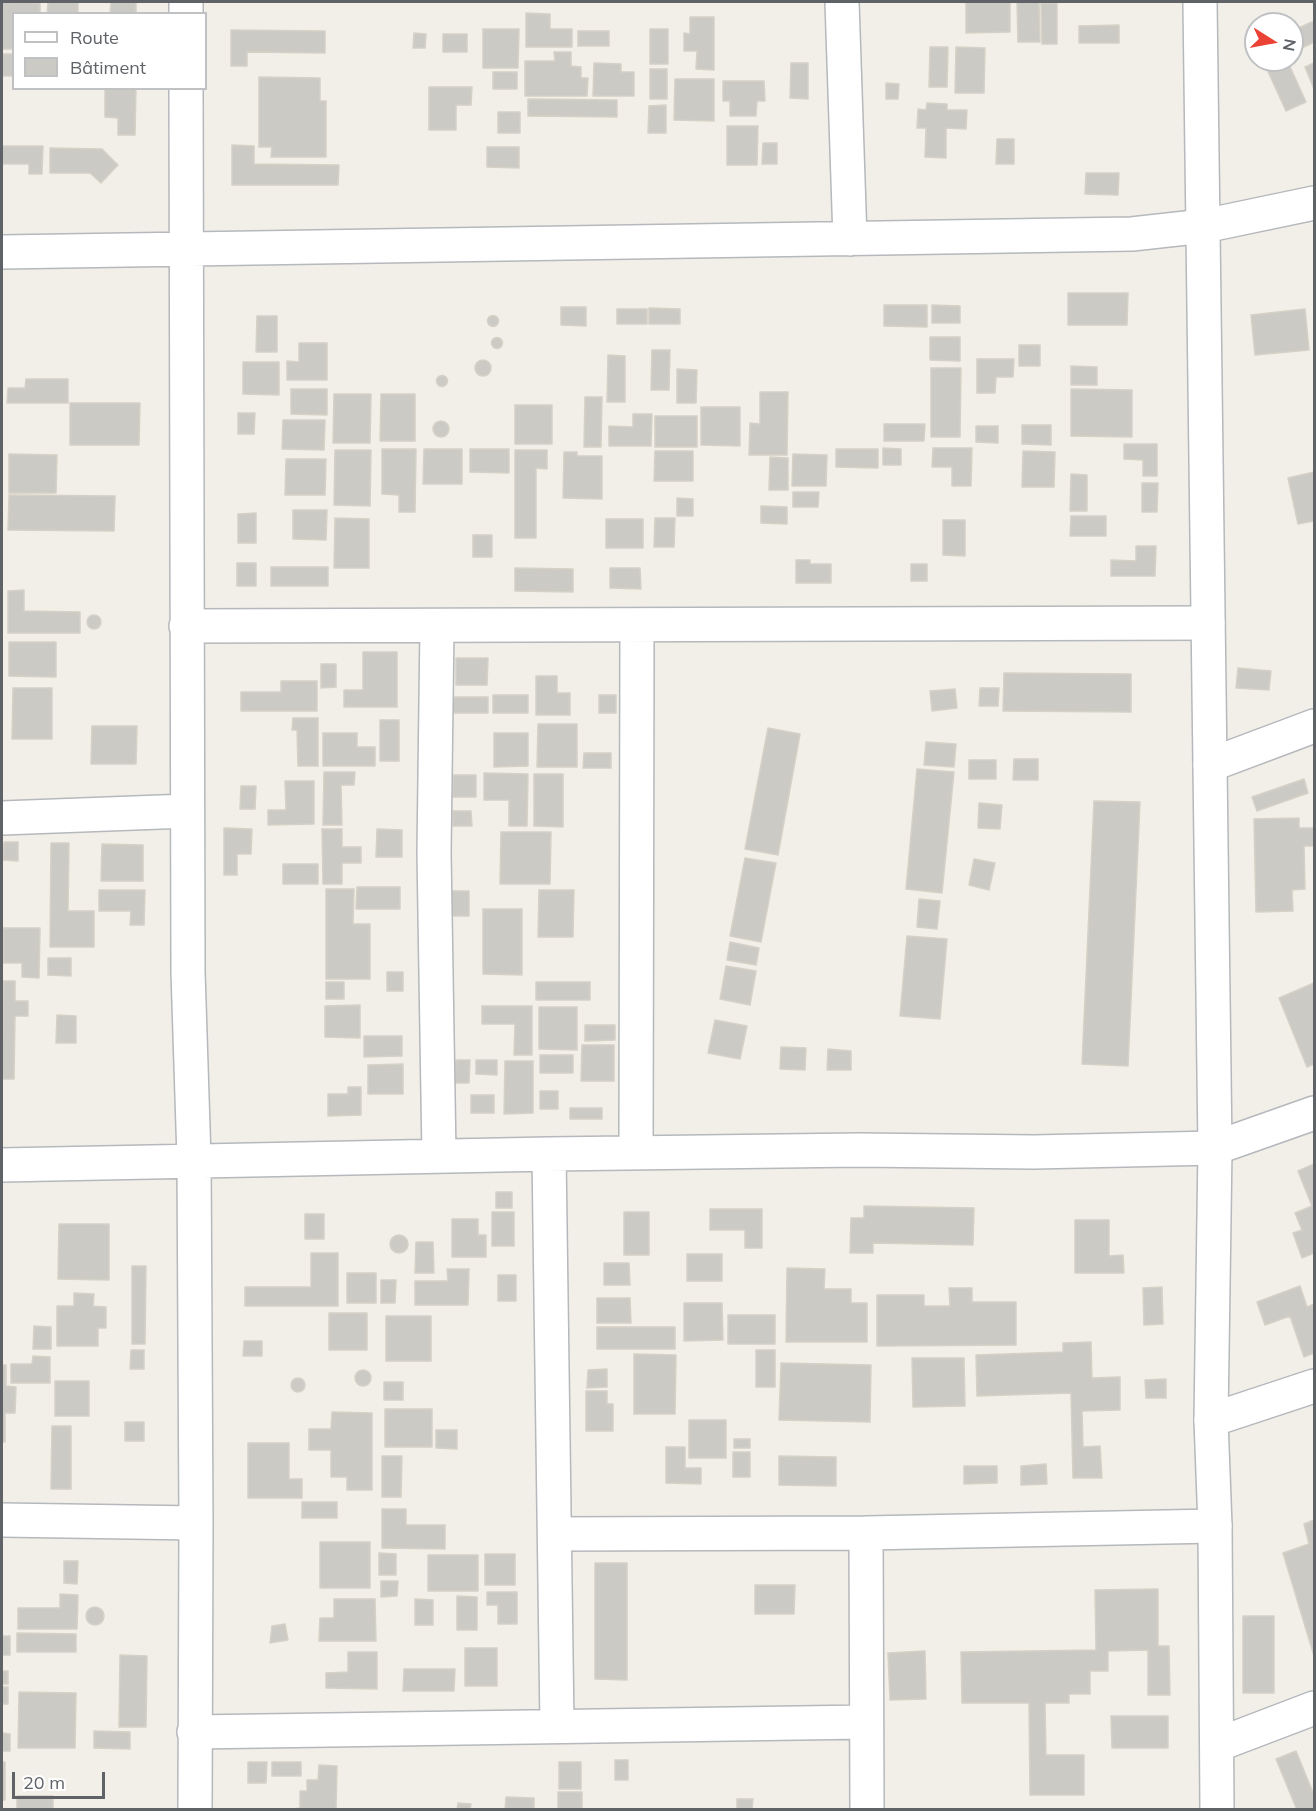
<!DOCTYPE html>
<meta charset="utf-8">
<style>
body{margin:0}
#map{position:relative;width:1316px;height:1811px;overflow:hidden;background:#f1efe8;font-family:Mulish,sans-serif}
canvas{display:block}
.frame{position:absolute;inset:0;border:3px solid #5f6368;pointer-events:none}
.legend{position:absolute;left:12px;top:12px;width:195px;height:78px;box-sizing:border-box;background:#fff;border:2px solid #bfc1c3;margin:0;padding:8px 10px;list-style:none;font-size:18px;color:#5f6368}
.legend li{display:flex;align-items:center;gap:12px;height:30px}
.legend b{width:30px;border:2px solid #bfc1c3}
.north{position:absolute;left:1244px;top:12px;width:60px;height:60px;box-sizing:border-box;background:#fff;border:2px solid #bfc1c3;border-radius:50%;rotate:101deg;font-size:16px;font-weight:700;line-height:24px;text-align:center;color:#5f6368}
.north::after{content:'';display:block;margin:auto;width:21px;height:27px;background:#ea4335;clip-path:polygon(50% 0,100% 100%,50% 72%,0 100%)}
.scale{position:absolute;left:12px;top:1772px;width:93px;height:27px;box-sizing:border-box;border:3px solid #5f6368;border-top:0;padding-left:8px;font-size:18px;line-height:21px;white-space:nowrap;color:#5f6368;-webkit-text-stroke:4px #fff;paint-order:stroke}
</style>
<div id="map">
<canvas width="1316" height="1811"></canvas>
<div class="frame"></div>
<ul class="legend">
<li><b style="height:8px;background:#fff"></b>Route</li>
<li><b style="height:16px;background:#cccac5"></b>Bâtiment</li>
</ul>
<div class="north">N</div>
<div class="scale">20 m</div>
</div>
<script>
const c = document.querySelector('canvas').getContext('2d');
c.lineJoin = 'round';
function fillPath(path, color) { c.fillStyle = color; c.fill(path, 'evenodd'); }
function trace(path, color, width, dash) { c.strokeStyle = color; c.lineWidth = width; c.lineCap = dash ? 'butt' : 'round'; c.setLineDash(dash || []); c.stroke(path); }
const building = new Path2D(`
 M2 2 40 3V14H14V49H2Z
 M48 2H78V14H47Z
 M111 2H136V14H110Z
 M966 2H1010V32L966 33Z
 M1017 2H1039L1040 42H1018Z
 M1041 3H1057V44H1042Z
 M526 13 550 14V29H572V47H526Z
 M690 17H714V70L696 69 697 51H684V33L690 34Z
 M1314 21V42L1292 53V31Z
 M1119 25V43H1079V26Z
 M483 29H519L518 68H483Z
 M650 29H668V64H650Z
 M231 30 325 31V53L247 52V66H231Z
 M578 31H609V46H578Z
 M414 33 426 34 425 48H413Z
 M443 34H467V52H443Z
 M930 47H948L947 87H929Z
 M956 47 985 48 984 93H955Z
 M554 52H571V66L581 67V78H588L587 96H525V61H555Z
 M2 54H14V76H2Z
 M1277 60H1287L1306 102 1286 111 1265 65Z
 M594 63 621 64V72H634V96H593Z
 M791 63H808V99L790 98Z
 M1314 63V89L1305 67Z
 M650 69H667V99H650Z
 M493 72H517V89H493Z
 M259 77 320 78V101H326V157H271L272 147H259Z
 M675 79H714V121L674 120Z
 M723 81H764L765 101H757L756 116H730V101H723Z
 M886 83 899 84 898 99H886Z
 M429 87H472L471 105H456V130H429Z
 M105 88H136L135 135H118V118L105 117Z
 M528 99 617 100V117L528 116Z
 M927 103 947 104V110H967L966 129 946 128V158L925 157 926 128H917L918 109 926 110Z
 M666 105V133H648L649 106Z
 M498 112H520V133H498Z
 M727 126H758L757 165H727Z
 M997 139H1014V164H996Z
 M763 143H777V164H762Z
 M232 145 254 146V164L339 165 338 185H232Z
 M2 146H43L42 174H29V164H2Z
 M487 147H519V168L487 167Z
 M50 148 102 149 118 165 101 183 90 173H50Z
 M1086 173H1119L1118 195 1085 194Z
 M1068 293H1128L1127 325H1068Z
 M884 305H927V327L884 326Z
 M932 305 960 306V323H932Z
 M561 307H586V326L561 325Z
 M649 308 680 309V324H649Z
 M617 309H647V324H617Z
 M1305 309 1309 350 1255 355 1251 315Z
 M487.5 321a5.5 5.5 0 1 1 11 0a5.5 5.5 0 1 1-11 0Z
 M257 316H277V352H256Z
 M930 337H960V361L930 360Z
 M491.5 343a5.5 5.5 0 1 1 11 0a5.5 5.5 0 1 1-11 0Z
 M299 343H327V380H287V361L299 362Z
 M1019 345H1040V366H1019Z
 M652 350H670L669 390H651Z
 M608 355 625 356V402H607Z
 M977 359H1014L1013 377H996L995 393H977Z
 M475 368a8 8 0 1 1 16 0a8 8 0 1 1-16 0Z
 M243 362H279V395L243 394Z
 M1071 366 1097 367V385H1071Z
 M931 368H961L960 437H931Z
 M677 369 697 370 696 403H677Z
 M436.5 381a5.5 5.5 0 1 1 11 0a5.5 5.5 0 1 1-11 0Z
 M26 379H68V403H7L8 388H25Z
 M291 389H327V415L291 414Z
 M1071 389 1132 390V437L1071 436Z
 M760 392H788L787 455H749L750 423 760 424Z
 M334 394H371L370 443H333Z
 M381 394H415V441H380Z
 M585 397H602L601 447H584Z
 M70 403H140L139 445H70Z
 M515 405H552V444H515Z
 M701 407H740V446L701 445Z
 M238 413H255L254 434H238Z
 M633 414H652L651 446H609V426L633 427Z
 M655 416H697V447H655Z
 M283 420H325L324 450 282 449Z
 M433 429a8 8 0 1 1 16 0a8 8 0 1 1-16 0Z
 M884 424H925L924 441H884Z
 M1022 425H1051V445L1022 444Z
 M976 426H998V443L976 442Z
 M1124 444H1157V476H1143V460L1124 459Z
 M883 448 901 449V465H883Z
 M933 448H972L971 486H952V467H932Z
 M382 449H416L415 512H399V495L382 494Z
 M424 449H462V484H423Z
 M470 449H509V473L470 472Z
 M836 449H878V468L836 467Z
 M335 450H371L370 506 334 505Z
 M515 450H547V469L536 468V538H515Z
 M655 451H693V481H654Z
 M1023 451 1055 452 1054 487H1022Z
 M564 452H577V456H602V499L563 498Z
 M9 454 57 455 56 493H9Z
 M793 454 827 455 826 486H792Z
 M770 457 788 458V490H769Z
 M286 459H326L325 495H285Z
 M1314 472V521L1298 524 1288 478Z
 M1071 474 1087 475V511H1070Z
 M1142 483H1158L1157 512H1142Z
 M793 492H819L818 507H793Z
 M9 495 115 496 114 531 8 530Z
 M677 498 693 499V516H677Z
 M761 506 787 507V524L761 523Z
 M293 510H327L326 540 293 539Z
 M256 513V543H238V514Z
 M1071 516H1106V536H1070Z
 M335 518 369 519V568H334Z
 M655 518H675L674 547H654Z
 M606 519H643V548H606Z
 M943 520H965V556L943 555Z
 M473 535H492V557H473Z
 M1136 546H1156L1155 576H1111V560L1136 561Z
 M796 560H810V564H831V583H796Z
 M237 563H256V586H237Z
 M911 564H927V581H911Z
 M271 567H328V586H271Z
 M515 568 573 569V592L515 591Z
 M610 568H640L641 589 610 588Z
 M24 590V611L80 612V633H8V591Z
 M87 622a7 7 0 1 1 14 0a7 7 0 1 1-14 0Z
 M9 642H56V677L9 676Z
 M363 652H397V707H344V690H363Z
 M456 658H488L487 685H456Z
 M321 664H336V687L321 688Z
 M1238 668 1271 671 1269 690 1236 688Z
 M1004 673 1131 674V712L1003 711Z
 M536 676H557V693H570V715H536Z
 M281 681H317V711H241V692H281Z
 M13 688H52V739H12Z
 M980 688H999L998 706H979Z
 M955 689 957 708 932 711 930 691Z
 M493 695H528V713H493Z
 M599 695H616V713H599Z
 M451 697H488V713H451Z
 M293 718H318V766H298L297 730H292Z
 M380 720H399V761H380Z
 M538 724H577V767H537Z
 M92 726H137L136 764H91Z
 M768 728 800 734 778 855 745 849Z
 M323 733H357V747H375V766H323Z
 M494 733H528V766L494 767Z
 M926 742 956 744 954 767 924 765Z
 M584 753H611V768H583Z
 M1014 759H1038V780H1013Z
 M969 760H996V779H969Z
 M917 769 954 772 942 893 906 889Z
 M324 772H355L354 785H341L342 825H323Z
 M484 773 528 774 527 826H509V800H484Z
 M534 774H563V827L534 826Z
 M453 775H476V797H453Z
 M1304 779 1308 793 1257 811 1252 797Z
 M285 781H314V824L268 825V810H286Z
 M241 786H256L255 809H240Z
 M1094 801 1140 802 1128 1066 1082 1064Z
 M979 803 1002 805 1000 829 978 828Z
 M453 811H471L472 826H453Z
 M1299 818V828H1314V846H1304L1305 889 1292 890 1293 911 1256 912 1254 819Z
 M224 828 252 829 251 854H237V875H224Z
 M322 829H342V847H361V863H342V884H323Z
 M377 829 402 830V857H376Z
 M501 832H551L550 884H500Z
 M4 842H18V861L3 860Z
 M51 843H69L68 911H94V947H50Z
 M102 844 143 845V881H101Z
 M745 858 776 863 761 942 730 936Z
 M974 859 995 863 989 890 969 885Z
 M283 864H318V884H283Z
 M357 887H400V909H356Z
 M326 889H354L353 924H370V979H326Z
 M99 890H145L144 925H130L131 911H99Z
 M539 890H574L573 937H538Z
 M452 891H469V916H451Z
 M919 899 940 901 937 929 917 927Z
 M483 909H522V975L483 974Z
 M3 928H40L39 978 22 977V963H3Z
 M907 936 947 939 940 1019 900 1016Z
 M730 942 759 948 756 965 727 960Z
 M48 958H71V976L48 975Z
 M726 966 756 971 750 1005 720 999Z
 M387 972H403V991H387Z
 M3 981H15V1001H28V1016H15L14 1079H2Z
 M326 982H344V999H326Z
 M536 982H590V1000H536Z
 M1314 983V1064L1307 1067 1279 998Z
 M360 1005V1038L325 1037V1006Z
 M482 1006H532V1055H514L515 1024H482Z
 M539 1007H577V1050L539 1049Z
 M57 1015 76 1016V1043H56Z
 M715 1020 747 1026 740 1059 708 1053Z
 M585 1025H615V1040L585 1041Z
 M364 1036H402V1056L364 1057Z
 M582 1045H614V1081H581Z
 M781 1047 806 1048 805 1070 780 1069Z
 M828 1049 851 1051V1070H827Z
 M540 1055H573V1073H540Z
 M456 1060H470L469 1083H455Z
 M476 1060H497V1075L476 1074Z
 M505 1061H533V1113L504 1114Z
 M403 1064V1094H368V1065Z
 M348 1087H361V1115L328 1116V1094H348Z
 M540 1091H558V1109H540Z
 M471 1095H494V1113H471Z
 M570 1108H602V1119H570Z
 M1314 1164V1253L1302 1258 1293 1233 1302 1230 1295 1213 1312 1206 1298 1171Z
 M496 1192H512V1208H496Z
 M864 1206 974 1208 973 1245 873 1243V1253H850L851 1218H864Z
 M710 1209H762V1248H745V1230H710Z
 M492 1212H514V1246H492Z
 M624 1212H649V1255H624Z
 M305 1214H324V1239H305Z
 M452 1219H478V1235H486V1257H452Z
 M1075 1220H1109V1256L1123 1255 1124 1273H1075Z
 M59 1224H109V1280L58 1279Z
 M390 1244a9 9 0 1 1 18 0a9 9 0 1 1-18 0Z
 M416 1242H433L434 1273H415Z
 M311 1253H338V1306H245V1287H311Z
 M687 1254H722V1281H687Z
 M604 1263H629L630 1285H604Z
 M132 1266H146L145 1344H132Z
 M787 1268 825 1269 824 1289H851V1303H867V1342H786Z
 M447 1269H469L468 1305H415V1281H448Z
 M347 1273H376V1303H347Z
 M498 1275H516V1301H498Z
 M381 1280H396L395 1303H381Z
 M1300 1286 1307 1307 1314 1304V1353L1304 1357 1290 1316 1265 1325 1257 1302Z
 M1162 1287 1163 1324 1144 1325 1143 1288Z
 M949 1288H972V1302H1016V1345L877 1346V1295H924V1306H950Z
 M74 1293 94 1294 93 1306 106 1307V1328H98V1346H57V1306H74Z
 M597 1298H630L631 1323H597Z
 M684 1303H722L723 1340 684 1341Z
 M329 1313H367V1350H329Z
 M728 1315H775V1344H728Z
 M386 1316H431V1361H386Z
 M34 1326 51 1327V1349H33Z
 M597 1327H675V1349H597Z
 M244 1341H262V1356H243Z
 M1091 1342 1092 1378 1120 1377V1410L1082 1411 1083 1447 1100 1446 1102 1478H1073L1071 1393 977 1396 976 1355 1063 1352V1343Z
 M131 1350H144V1369H130Z
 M756 1350H775V1387H756Z
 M634 1354 676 1355 675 1414H634Z
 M33 1356 50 1357V1383H11V1364H32Z
 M912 1358H964L965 1406 913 1407Z
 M781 1363 871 1365 870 1422 779 1420Z
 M2 1365H6V1386L16 1387 15 1413H5V1442H2Z
 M607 1369V1387L587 1388 588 1370Z
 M355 1378a8 8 0 1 1 16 0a8 8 0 1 1-16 0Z
 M291 1385a7 7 0 1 1 14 0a7 7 0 1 1-14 0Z
 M1166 1379V1398H1146L1145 1380Z
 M55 1381H89V1416H55Z
 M384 1382H403V1400H384Z
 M586 1391H607V1404H613V1431H586Z
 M385 1409H432V1447H385Z
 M332 1412 372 1413V1490H347V1477H331V1450H309V1429H331Z
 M689 1420H726V1458H689Z
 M125 1422H144V1441H125Z
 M52 1426H71V1489H51Z
 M436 1430H457V1449L436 1448Z
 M734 1439H750V1448H734Z
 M248 1443H289V1479H302V1498H248Z
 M666 1447H685V1468H701V1484L666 1483Z
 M733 1452H750V1477H733Z
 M382 1456H402L401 1497H382Z
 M779 1456 836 1457V1486L779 1485Z
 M1046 1464 1047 1484 1021 1485V1466Z
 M964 1466H997V1483L964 1484Z
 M302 1502H337V1518H302Z
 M382 1509H406V1525H445V1549L382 1548Z
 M1314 1520V1656L1283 1553 1309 1544 1304 1524Z
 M320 1542H370V1588H320Z
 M379 1553 396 1554V1575H379Z
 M485 1554H515V1585H485Z
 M428 1555H478V1591H428Z
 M64 1561H78L77 1584 64 1583Z
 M595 1563H627V1680L595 1679Z
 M381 1581H398L397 1596 381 1597Z
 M755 1585H795L794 1614H755Z
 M1158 1589V1646H1169L1170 1695H1148V1650L1108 1651V1671H1090V1694H1069V1703H1045L1046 1755H1084V1795H1030L1029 1703H962L961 1652 1096 1650 1095 1590Z
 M487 1592H517V1624H498V1605H487Z
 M60 1594 78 1595 77 1629H18V1608H60Z
 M457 1596 477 1597V1630H457Z
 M334 1599H375L376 1641H319L320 1618H334Z
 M415 1599 433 1600V1625H415Z
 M86 1616a9 9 0 1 1 18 0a9 9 0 1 1-18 0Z
 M1243 1616H1274V1693H1243Z
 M285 1624 288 1640 270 1643 272 1626Z
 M17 1633 76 1634V1652H17Z
 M2 1636H10V1655H2Z
 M465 1648H497V1686H465Z
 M925 1651 926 1699 890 1700 888 1653Z
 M348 1652H377V1689L326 1688V1673L348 1672Z
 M120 1655 147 1656 146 1727H119Z
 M404 1669H455L454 1691H403Z
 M2 1671H8V1684H2Z
 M2 1687H8V1704H2Z
 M19 1692 76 1693 75 1748H18Z
 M1111 1716H1168V1748H1112Z
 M94 1731 130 1732V1749L94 1748Z
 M2 1733 10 1734V1751H2Z
 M1296 1751 1314 1795V1810H1297L1276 1759Z
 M615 1760H628V1780H615Z
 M2 1762H5V1800H2Z
 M248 1762H267L266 1783H248Z
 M272 1762H301V1776H272Z
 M559 1762H581V1789H559Z
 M319 1765 337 1766 336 1810H285L300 1808V1791H307V1780H318Z
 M558 1792H582V1810H558Z
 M17 1796H53V1810H17Z
 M506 1797 534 1798V1810H505Z
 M737 1799H753L752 1810H737Z
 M458 1803 471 1804 470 1810H457Z`);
const minor = new Path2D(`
 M842 2 850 239
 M186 14V2
 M186 88 188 972 194 1159 196 1523 195 1810
 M2 252 1132 234 1204 226 1314 203
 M186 626 1208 623
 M437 626 434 853 439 1156
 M1210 765 1314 726
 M2 818 187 811
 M636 1153 637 625
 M549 1154 557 1726
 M2 1165 549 1154 859 1150 1034 1152 1215 1148 1314 1113
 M1211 1420 1314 1386
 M2 1520 196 1523
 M866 1533 867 1810
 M556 1534 866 1533 1215 1526
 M194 1732 866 1722
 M1217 1745 1314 1708`);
const tertiary = new Path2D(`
 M1200 2 1215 1148 1211 1420 1215 1526 1217 1810`);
fillPath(building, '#cccac5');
trace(building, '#d6d1c6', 1.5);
trace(minor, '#b5b8bc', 36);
trace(tertiary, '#b5b8bc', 36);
trace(minor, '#fff', 33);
trace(tertiary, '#fff', 33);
</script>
